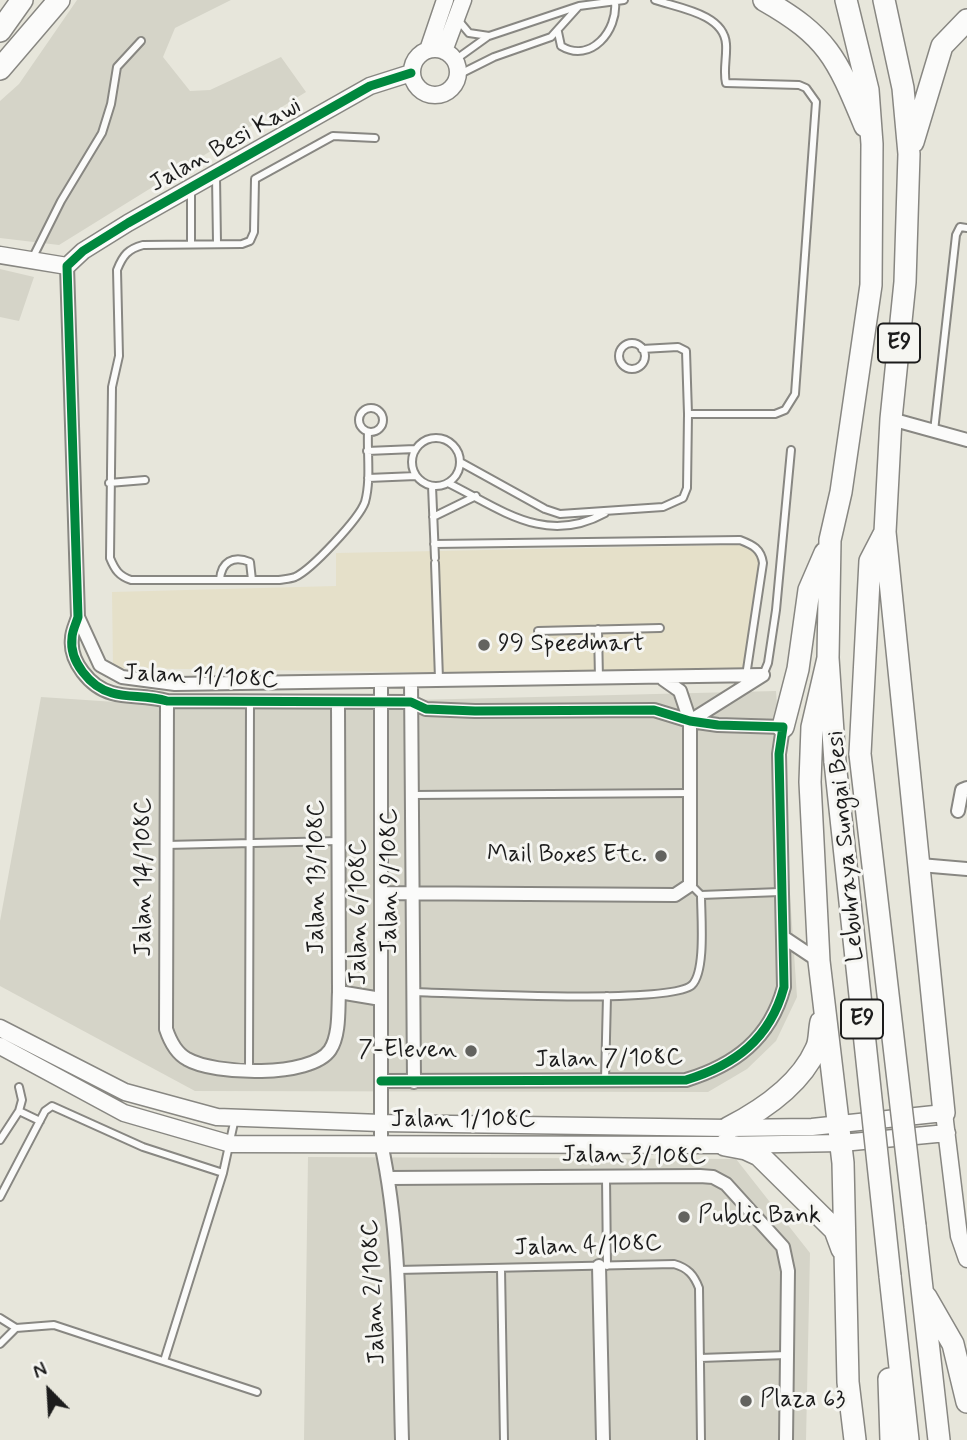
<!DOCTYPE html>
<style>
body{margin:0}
#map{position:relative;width:967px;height:1440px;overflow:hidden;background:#e7e6db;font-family:Mynerve,sans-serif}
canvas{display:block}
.north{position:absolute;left:14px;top:1356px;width:70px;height:70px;-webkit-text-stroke:5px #f6f6f2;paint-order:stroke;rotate:336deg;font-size:19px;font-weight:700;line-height:28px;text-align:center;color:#1c1c1c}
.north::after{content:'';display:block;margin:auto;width:24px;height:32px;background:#1c1c1c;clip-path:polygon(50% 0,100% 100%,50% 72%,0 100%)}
</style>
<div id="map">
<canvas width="967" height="1440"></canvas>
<div class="north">N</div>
</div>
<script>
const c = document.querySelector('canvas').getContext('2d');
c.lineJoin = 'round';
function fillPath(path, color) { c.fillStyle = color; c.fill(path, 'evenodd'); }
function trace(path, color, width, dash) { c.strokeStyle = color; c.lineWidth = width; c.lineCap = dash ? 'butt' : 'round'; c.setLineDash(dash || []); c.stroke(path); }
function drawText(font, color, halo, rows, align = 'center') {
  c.font = font + ' Mynerve,sans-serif'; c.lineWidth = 6; c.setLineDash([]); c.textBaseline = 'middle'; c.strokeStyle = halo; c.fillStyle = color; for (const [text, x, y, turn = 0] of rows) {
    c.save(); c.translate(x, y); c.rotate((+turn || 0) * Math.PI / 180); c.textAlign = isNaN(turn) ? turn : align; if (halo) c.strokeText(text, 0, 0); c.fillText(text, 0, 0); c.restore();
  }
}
const built = new Path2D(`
 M738 545 750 549 758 556 759 566 744 669 477 673 113 668 112 592 336 586V553Z`);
const industrial = new Path2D(`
 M77 0H231L175 28 163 57 190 91 210 90 281 57 306 92 59 245 0 238V101L19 84Z
 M0 269 34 277 19 321 0 317Z
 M776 691 797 997 776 1041 747 1069 708 1092 195 1091 0 986V921L41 697 175 706Z
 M308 1157 736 1159 810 1253 806 1440H304Z`);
const lane = new Path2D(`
 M459 21 469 33 489 36 579 6 624 0
 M558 32 561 46C591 64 618 30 615 2
 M455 60 487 37
 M458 75 494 57 551 37 578 7
 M216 176 217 243
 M191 191V242
 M32 259 61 201 102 133 111 104 117 67 141 41
 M619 356a13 13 0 1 1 26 0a13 13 0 1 1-26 0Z
 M642 349 678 347 686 351 688 414
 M359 420a12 12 0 1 1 24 0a12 12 0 1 1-24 0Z
 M934 431 956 235 960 227 967 228
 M368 432C367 454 371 480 365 502 359 519 311 570 295 577 290 579 284 579 279 580H131C119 576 115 570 110 558L112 387 119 356 117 270C123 255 128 249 143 245L242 244 250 241 254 232 255 179 333 136 375 138
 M412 462a24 24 0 1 1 48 0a24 24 0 1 1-48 0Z
 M367 451 415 449
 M460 462 545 509 560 514 663 507 683 498 687 488 688 414H775L785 410 795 394 816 102 806 88 799 85 726 83C723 71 727 57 726 44 724 14 679 8 655 0
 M368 478 416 476
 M109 483 145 480
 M448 483C501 509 545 546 605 513
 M432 486 435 558
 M433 517 476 496
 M434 544 740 540C753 545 761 549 763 563L746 676
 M435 563 439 679
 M220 580C221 562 233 555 250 562L252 580
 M598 629 599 679
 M538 631 660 628
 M763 675 768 663 776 610 791 450
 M412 795 690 793
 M166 845 339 841
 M701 895 780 892
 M413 992C455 993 670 1005 692 985 706 971 701 916 701 895L691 885
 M249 1069 250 702
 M605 1080 607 996
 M19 1087 22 1100 19 1111
 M0 1140 19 1111 40 1121
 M606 1178 607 1266
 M0 1197 45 1111 52 1106 143 1147 223 1173
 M501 1269 504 1440
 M397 1270 674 1264C688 1268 694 1275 699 1288L701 1440
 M0 1318 16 1328 54 1325 257 1392
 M0 1344 16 1328
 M700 1358 787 1355
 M164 1361 223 1173 235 1118`);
const street = new Path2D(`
 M67 266 78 617C76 624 72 631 72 638 69 661 90 687 112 693 129 698 147 695 167 701L411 702 426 709 475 711 654 710 690 721 718 725 783 727 779 754 784 987C770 1039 735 1065 686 1080L381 1081
 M891 419 967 440
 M78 617 100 665 122 677 175 684 763 675
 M381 681V1143C402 1240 399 1341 402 1440
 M411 681 414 1082
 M167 701 166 1029C170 1041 176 1053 187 1059 214 1075 311 1078 330 1050 340 1035 338 1009 339 992L338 703
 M690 721 763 675
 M958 811 962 790 967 788
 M920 865 967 869
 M381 893 675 895 690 885V721L680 691 663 679
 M783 937 819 961
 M339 992 381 999
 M389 1178 700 1176 713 1177 726 1184 783 1247 788 1271 786 1440
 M599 1266 603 1440`);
const secondary = new Path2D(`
 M412 72a23 23 0 1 1 46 0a23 23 0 1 1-46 0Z
 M428 50 445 0
 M444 51 463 0
 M0 255 67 266 83 251 128 223 370 86 411 73
 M0 1028 125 1092 217 1117 381 1123 728 1128 812 1127 944 1113 959 1236 967 1259
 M0 1046 124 1113 231 1144 725 1145 842 1143 947 1133`);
const highway = new Path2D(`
 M764 0C829 37 837 59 865 126
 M0 31 22 0
 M0 69 59 0
 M913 142 942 46 967 20
 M885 532 944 1113
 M828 658 812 727 810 782 819 961 843 1163 848 1382 855 1440
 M783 727 798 669 809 590 825 553
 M860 754 870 561 885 532 891 419 905 282 909 154 903 88 884 0
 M835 762 828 658 830 540 841 492 871 285 872 144 868 90 846 0
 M728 1128C761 1111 800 1085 816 1049 820 1042 819 1030 821 1022
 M725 1145 746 1149 759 1155 835 1230 842 1249
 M915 1226 939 1440
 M890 1276 908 1440
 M926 1297 953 1344 967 1402
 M889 1379 891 1440`);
const highwayBridge = new Path2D(`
 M860 754 915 1226
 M835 762 890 1276`);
const cycleway = new Path2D(`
 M381 1081 686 1080C735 1065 770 1039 784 987L779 754 783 727 718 725 690 721 654 710 475 711 426 709 411 702 167 701C147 695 129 698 112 693 90 687 69 661 72 638 72 631 76 624 78 617L67 266 83 251 128 223 370 86 411 73`);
const markers = [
 [484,645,7,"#63635f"],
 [661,856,7,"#63635f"],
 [471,1051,7,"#63635f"],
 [684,1217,7,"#63635f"],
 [746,1401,7,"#63635f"]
];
const shields = [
 [899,343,42],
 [862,1019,42]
];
const shieldNames = [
 ["E9",899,343],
 ["E9",862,1019]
];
const streetNames = [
 ["Jalan Besi Kawi",226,146,-29],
 ["Jalan 11/108C",201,678,3],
 ["Lebuhraya Sungai Besi",847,846,-95],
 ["Jalan 14/108C",145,877,-90],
 ["Jalan 13/108C",318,877,-90],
 ["Jalan 9/108C",391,881,-90],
 ["Jalan 6/108C",360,912,-90],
 ["Jalan 7/108C",609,1060,-1],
 ["Jalan 1/108C",463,1121],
 ["Jalan 3/108C",634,1157,1],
 ["Jalan 4/108C",588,1247,-2],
 ["Jalan 2/108C",375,1292,-93]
];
const poiNames = [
 ["99 Speedmart",498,645],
 ["Mail Boxes Etc.",647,856,"right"],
 ["7-Eleven",457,1051,"right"],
 ["Public Bank",698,1217],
 ["Plaza 63",760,1401]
];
fillPath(built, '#e5e0c9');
fillPath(industrial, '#d5d4c8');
trace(lane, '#888782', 10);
trace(street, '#888782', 16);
trace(secondary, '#888782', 19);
trace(highway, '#888782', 24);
trace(lane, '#fbfbfa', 6);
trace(street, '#fbfbfa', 12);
trace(secondary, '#fbfbfa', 16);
trace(highway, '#fbfbfa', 21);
trace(highwayBridge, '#888782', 24, []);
trace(highwayBridge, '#fbfbfa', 21);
trace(cycleway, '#00873e', 9);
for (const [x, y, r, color] of markers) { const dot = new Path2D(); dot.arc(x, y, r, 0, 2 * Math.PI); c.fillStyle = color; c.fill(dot); trace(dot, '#f6f6f2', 2.5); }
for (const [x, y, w] of shields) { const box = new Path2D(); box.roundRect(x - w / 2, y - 19.5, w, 39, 5); c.fillStyle = '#f6f6f2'; c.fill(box); trace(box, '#1c1c1c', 2); }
drawText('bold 23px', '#1c1c1c', null, shieldNames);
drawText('24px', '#1c1c1c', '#f6f6f2', streetNames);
drawText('24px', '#1c1c1c', '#f6f6f2', poiNames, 'left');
</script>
